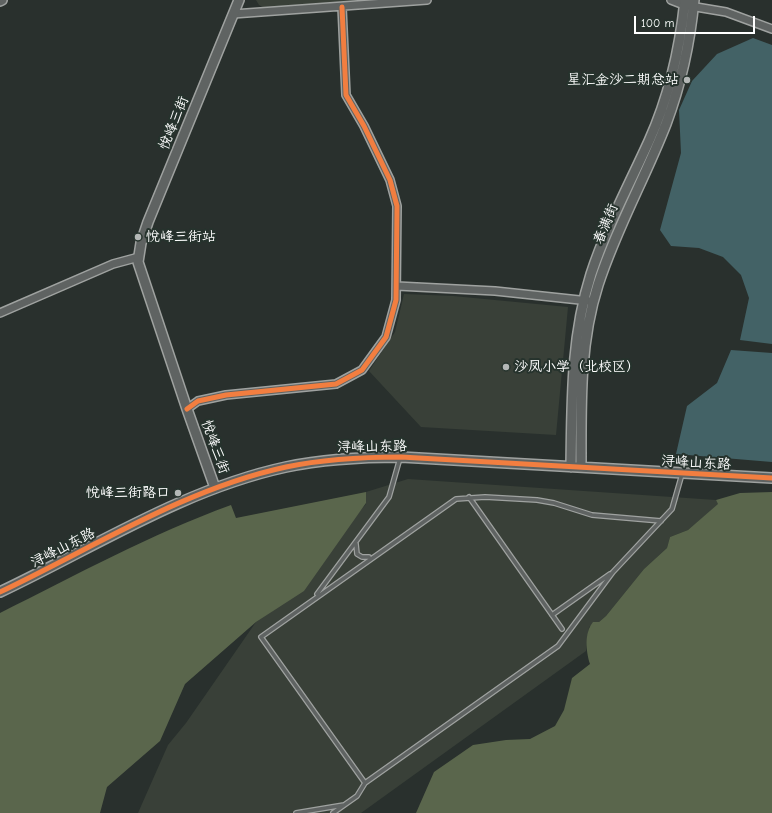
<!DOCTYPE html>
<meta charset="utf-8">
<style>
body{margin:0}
#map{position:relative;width:772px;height:813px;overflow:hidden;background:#29302d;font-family:"Comic Neue",sans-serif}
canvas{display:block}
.scale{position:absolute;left:634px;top:16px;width:121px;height:18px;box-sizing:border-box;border:2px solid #fff;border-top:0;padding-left:5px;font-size:12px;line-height:14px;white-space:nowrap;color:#fff;-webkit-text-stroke:3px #26332d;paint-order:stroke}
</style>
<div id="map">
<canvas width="772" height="813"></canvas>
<div class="scale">100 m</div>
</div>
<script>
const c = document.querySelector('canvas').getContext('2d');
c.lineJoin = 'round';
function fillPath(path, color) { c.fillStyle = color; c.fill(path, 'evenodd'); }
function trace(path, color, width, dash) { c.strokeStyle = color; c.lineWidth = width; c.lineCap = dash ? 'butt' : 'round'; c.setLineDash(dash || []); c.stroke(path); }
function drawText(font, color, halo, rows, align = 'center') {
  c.font = font + ' "Comic Neue","LXGW WenKai TC",sans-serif'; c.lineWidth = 4; c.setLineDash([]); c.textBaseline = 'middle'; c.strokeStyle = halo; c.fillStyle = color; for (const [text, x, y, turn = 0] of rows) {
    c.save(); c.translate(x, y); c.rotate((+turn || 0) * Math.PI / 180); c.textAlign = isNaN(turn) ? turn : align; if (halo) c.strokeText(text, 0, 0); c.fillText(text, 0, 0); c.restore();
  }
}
const built = new Path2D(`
 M256 0H394L266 9 259 5Z
 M404 294 453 296 568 307 556 435 421 427 369 371 395 332Z
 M408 479 716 500 719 504 688 530 670 537 667 548 644 569 606 616 599 622 589 627 586 651 361 813H138L168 745 186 723 256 622 276 608 366 504V492Z`);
const green = new Path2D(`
 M366 492V503L304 591 256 622 185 684 160 741 107 787 100 813H0V613C76 575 151 534 231 505L236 518Z
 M772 492V813H416L434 772 473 745 506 740 530 739 555 726 564 710 572 678 590 664C586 651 584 633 593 622H599L606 616 644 569 667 548 670 537 688 530 718 504 716 500 740 493Z`);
const water = new Path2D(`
 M753 38 772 45V344L740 340 749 298 741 275 723 257 699 248 671 246 660 230 681 153 679 110 692 81 717 54Z
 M731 350 772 353V462L676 454 687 406 717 383Z`);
const service = new Path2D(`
 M469 497 562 629
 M661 521 592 515 554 503 537 500 485 497 456 499 261 637 365 783 558 646 613 572 672 509 682 474
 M356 544 357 554 362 557H369
 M317 594 389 497 400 458
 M552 615 610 574
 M296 813 344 805
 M333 813 357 796 365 783`);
const minor = new Path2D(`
 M671 0 684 5 726 12 772 29
 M233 14 427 0
 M397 286 495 291 589 301
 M0 313 113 264 139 257
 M187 409 198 401 226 395 336 384 362 370 386 337 396 300 397 206 390 180 364 126 346 95 342 7`);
const tertiary = new Path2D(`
 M0 1 2 0
 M571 467C572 402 571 337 591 274 606 228 629 185 649 141 669 97 680 48 685 0
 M581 467C581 407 579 344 598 285 616 229 645 178 666 124 681 84 690 42 694 0
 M215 488 187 409 138 262 141 243 148 222 239 0
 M0 592C93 548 184 489 286 467 324 459 362 457 401 457L772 478`);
const cycleway = new Path2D(`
 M187 409 198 401 226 395 336 384 362 370 386 337 396 300 397 206 390 180 364 126 346 95 342 7
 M0 592C93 548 184 489 286 467 324 459 362 457 401 457L772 478`);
const markers = [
 [687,80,4,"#b4b7b6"],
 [138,237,4,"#b4b7b6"],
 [506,367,4,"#b4b7b6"],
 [178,493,4,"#b4b7b6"]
];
const poiNames = [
 ["星汇金沙二期总站",679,80],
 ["悦峰三街站",146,237,"left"],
 ["沙凤小学（北校区）",514,367,"left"],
 ["悦峰三街路口",170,493]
];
const streetNames = [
 ["悦峰三街",174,123,-68],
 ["春满街",606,224,-67],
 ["悦峰三街",215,447,70],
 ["浔峰山东路",372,447,-1],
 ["浔峰山东路",696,463,3],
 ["浔峰山东路",63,548,-27]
];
fillPath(built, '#394038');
fillPath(green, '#5a664c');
fillPath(water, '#436266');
trace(service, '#9fa2a0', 6);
trace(minor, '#9fa2a0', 10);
trace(tertiary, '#9fa2a0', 12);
trace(service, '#5f6362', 3.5);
trace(minor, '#5f6362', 7);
trace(tertiary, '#5f6362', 9);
trace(cycleway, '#f27e40', 5);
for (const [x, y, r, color] of markers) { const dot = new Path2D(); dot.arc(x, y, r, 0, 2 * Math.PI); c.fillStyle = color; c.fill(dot); trace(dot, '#26332d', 1.5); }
drawText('14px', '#fff', '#26332d', poiNames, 'right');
drawText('14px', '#fff', '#26332d', streetNames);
</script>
